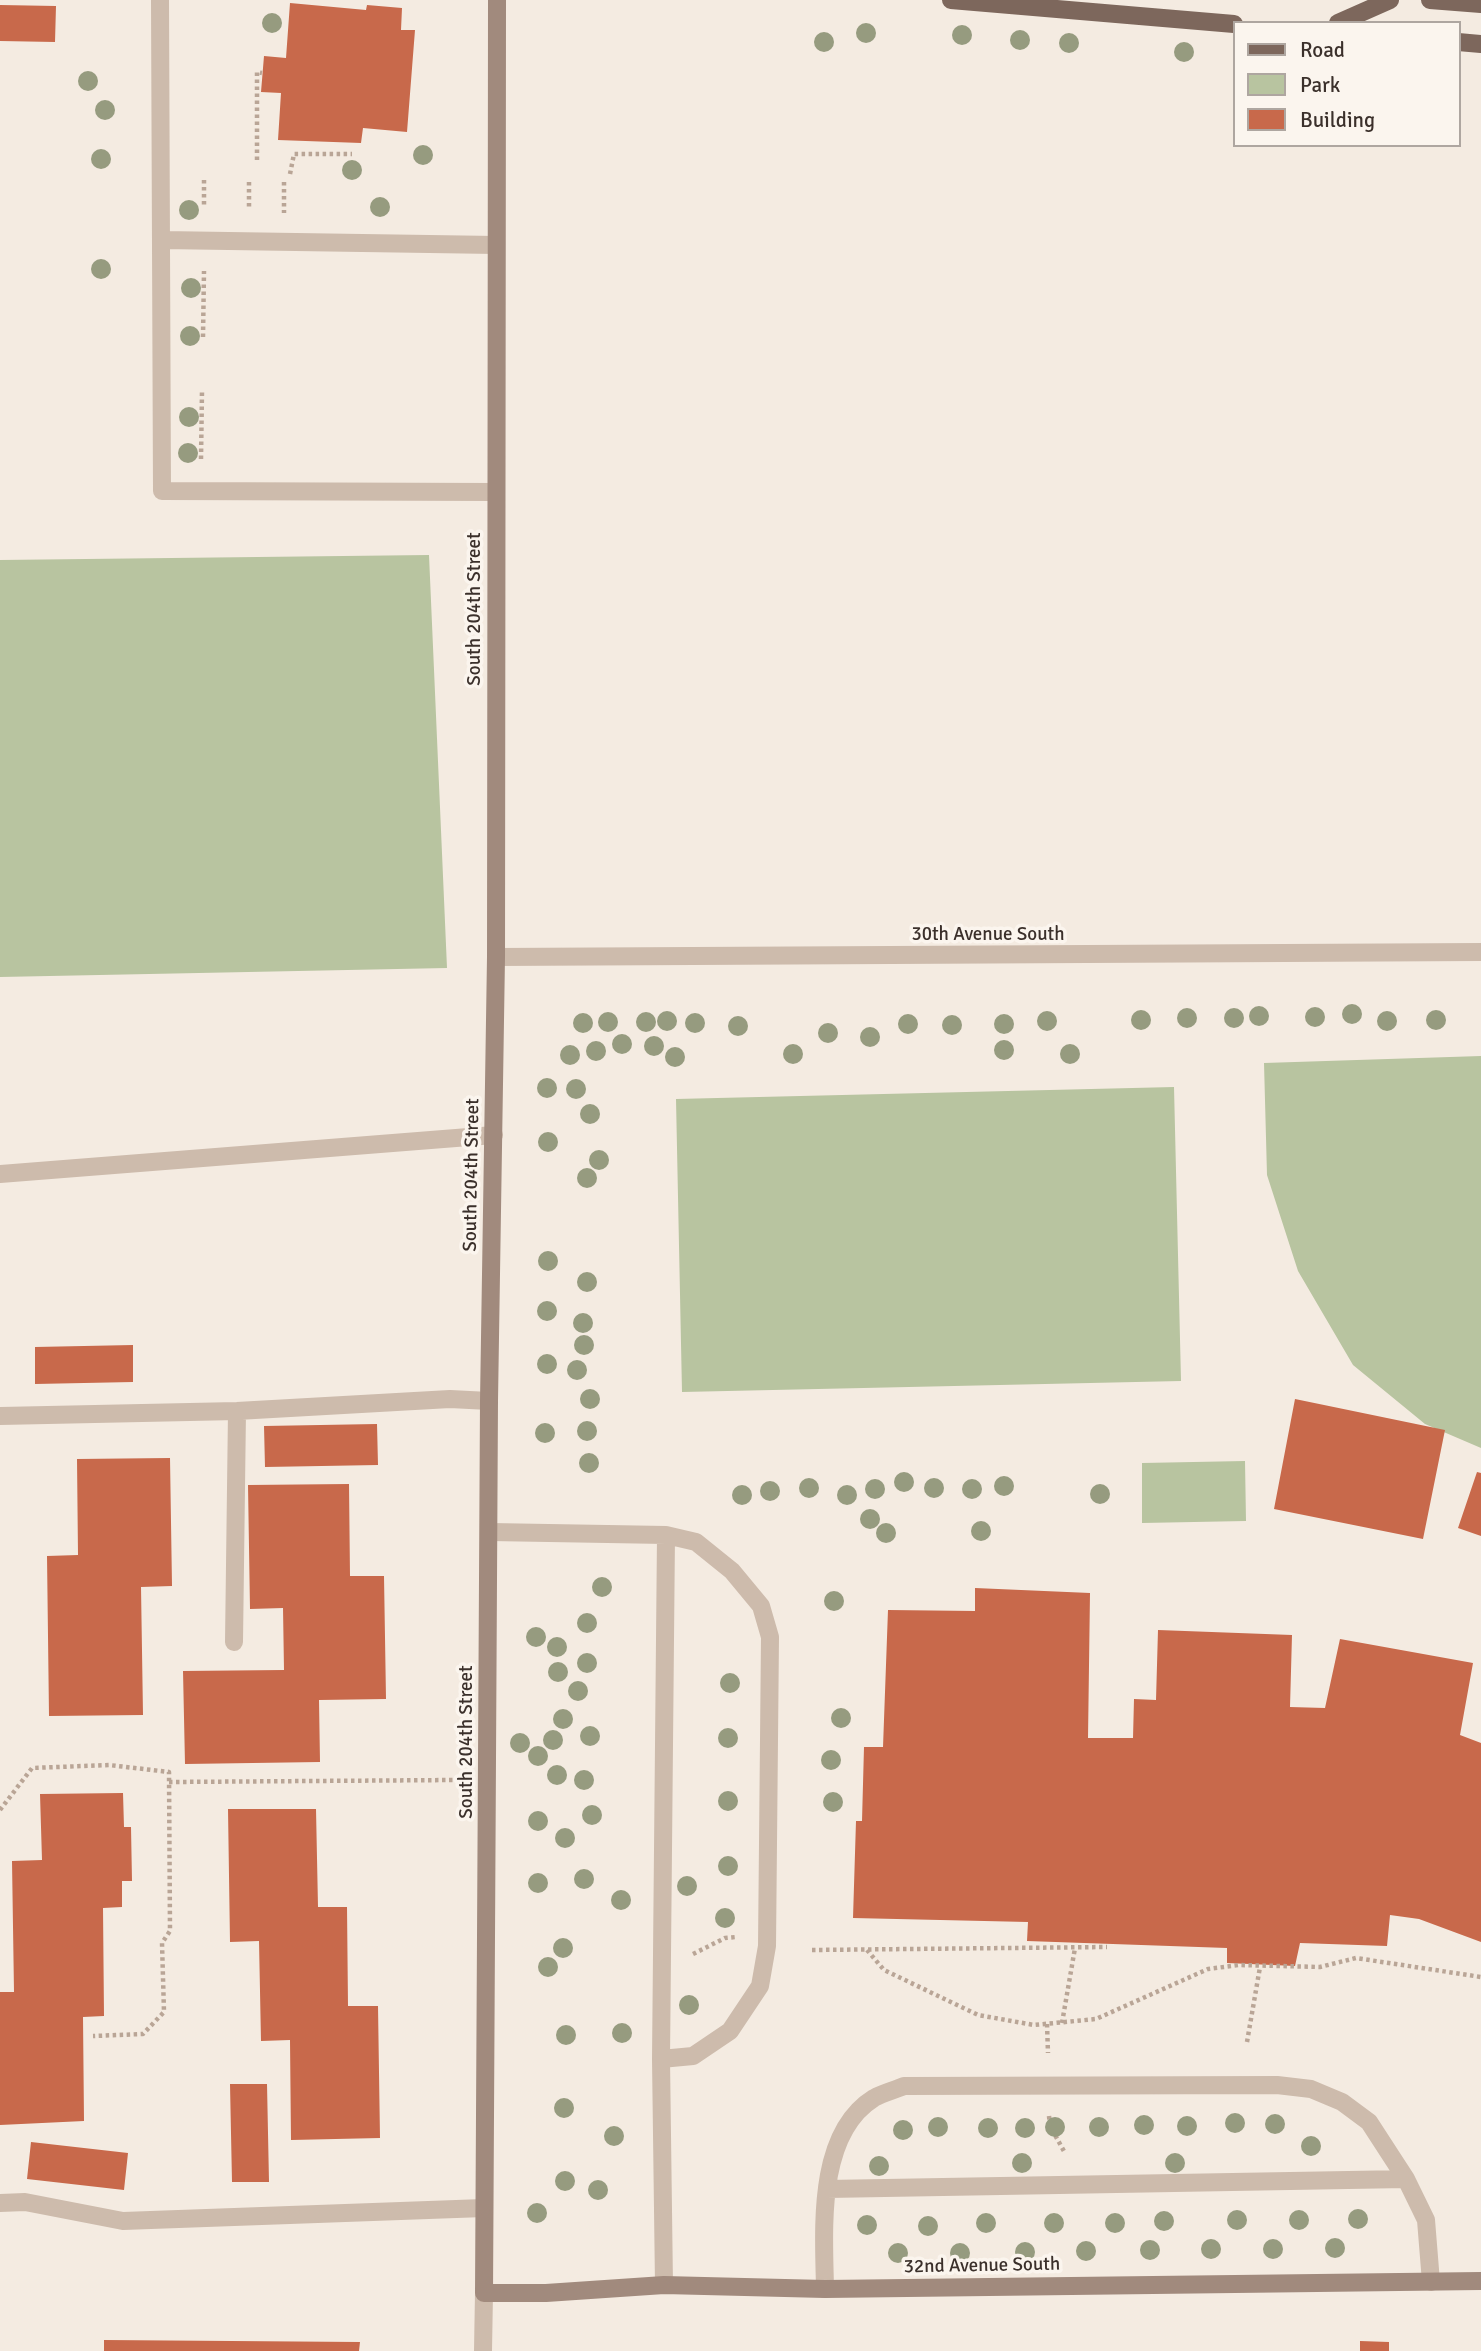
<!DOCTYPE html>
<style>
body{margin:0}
#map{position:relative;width:1481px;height:2351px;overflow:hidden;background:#f4ebe1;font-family:Signika,sans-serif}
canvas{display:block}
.legend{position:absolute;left:1233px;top:21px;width:228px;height:126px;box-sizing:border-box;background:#fbf5ee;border:2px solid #aea6a0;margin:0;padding:9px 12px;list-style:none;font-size:21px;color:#3b302b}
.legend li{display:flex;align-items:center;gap:14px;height:35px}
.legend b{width:35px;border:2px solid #aea6a0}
</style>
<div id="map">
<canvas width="1481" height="2351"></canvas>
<ul class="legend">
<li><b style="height:9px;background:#7d675c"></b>Road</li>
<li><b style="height:19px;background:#b8c4a0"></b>Park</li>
<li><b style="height:19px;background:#c8694b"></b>Building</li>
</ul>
</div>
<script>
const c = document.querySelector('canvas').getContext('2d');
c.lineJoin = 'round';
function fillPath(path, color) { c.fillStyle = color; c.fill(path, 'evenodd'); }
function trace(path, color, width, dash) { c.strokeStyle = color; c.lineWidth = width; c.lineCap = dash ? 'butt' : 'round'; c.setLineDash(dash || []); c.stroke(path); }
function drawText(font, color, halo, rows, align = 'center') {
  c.font = font + ' Signika,sans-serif'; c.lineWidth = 7; c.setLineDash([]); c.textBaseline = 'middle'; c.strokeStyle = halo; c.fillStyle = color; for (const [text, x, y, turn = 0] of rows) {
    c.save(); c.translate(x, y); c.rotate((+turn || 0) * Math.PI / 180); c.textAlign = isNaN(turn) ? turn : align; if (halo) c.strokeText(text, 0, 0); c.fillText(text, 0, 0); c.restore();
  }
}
const green = new Path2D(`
 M429 555 447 968 0 977V560Z
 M1481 1056V1448L1425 1424 1353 1365 1298 1271 1267 1175 1264 1063Z
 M1174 1087 1181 1381 682 1392 676 1099Z
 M1245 1461 1246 1521 1142 1523V1463Z`);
const building = new Path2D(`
 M290 3 366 10 367 5 402 8 401 30H415L407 132 363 128 361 143 278 140 281 93 261 92 264 56 286 58Z
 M0 5 56 6 55 42 0 41Z
 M133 1345V1382L35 1384V1347Z
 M1295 1399 1445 1430 1423 1539 1274 1509Z
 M377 1424 378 1465 265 1467 264 1426Z
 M170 1458 172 1586 141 1587 143 1715 49 1716 47 1556 78 1555 77 1459Z
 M1477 1472 1481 1473V1536L1458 1528Z
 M349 1484 350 1576H384L386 1699 319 1700 320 1762 185 1764 183 1671 284 1670 283 1608 250 1609 248 1485Z
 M975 1588 1090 1593 1088 1738H1133L1134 1699 1156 1700 1158 1630 1292 1635 1290 1707 1325 1708 1340 1639 1473 1663 1460 1735 1481 1743V1942L1419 1919 1390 1915 1387 1946 1300 1943 1295 1966 1227 1963V1948L1027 1941 1028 1922 853 1918 856 1821H862L864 1747H883L888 1610 975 1611Z
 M123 1793 124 1827H131L132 1881H122V1907L103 1908 104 2016 83 2017 84 2121 0 2125V1992H14L12 1861 42 1860 40 1794Z
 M228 1809H316L318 1907H347L348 2006H378L380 2138 291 2140 290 2040 261 2041 259 1941 230 1942Z
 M230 2084H267L269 2182H232Z
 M31 2142 128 2153 124 2190 27 2179Z
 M104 2340 360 2342 359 2351H104Z
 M1360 2341 1389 2342V2351H1360Z`);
const path = new Path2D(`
 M257 160V72L262 73
 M290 174 294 154H352
 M204 180V208
 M249 182V209
 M284 182V213
 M203 337 204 271
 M201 459 202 391
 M169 1782 455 1780
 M0 1810 32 1768 109 1765 169 1772 170 1931 162 1943 164 2012 143 2034 93 2036
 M812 1950 1107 1947
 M867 1950 884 1970 978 2015 1034 2025 1096 2019 1208 1969 1239 1965 1320 1967 1356 1958 1481 1977
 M693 1954 725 1938 736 1937
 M1062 2023 1075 1948
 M1047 2024 1048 2053
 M1247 2042 1260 1967
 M1049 2116 1050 2126 1065 2153`);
const lane = new Path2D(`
 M160 0 162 491 496 492
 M162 240 496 245
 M0 1416 237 1411 450 1399 489 1401
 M490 1532 666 1535 696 1542 732 1571 761 1606 770 1637 767 1946 760 1986 730 2031 693 2056 661 2059
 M234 1642 237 1411
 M827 2189 1406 2179
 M0 2203 25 2202 123 2221 484 2208
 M664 2285 661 2059 666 1535
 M825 2289C824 2230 816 2134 874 2098 883 2093 895 2090 904 2086L1277 2085 1311 2089 1342 2102 1369 2122 1406 2179 1426 2220 1431 2282`);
const street = new Path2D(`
 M496 957 1481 952
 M0 1174 494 1135
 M483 2351 484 2293`);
const secondary = new Path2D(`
 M497 0 496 957 489 1401 484 2293H546L664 2285 825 2289 1481 2281`);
const primary = new Path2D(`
 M951 0 1234 24
 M1430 0 1481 4
 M1338 23 1390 0
 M1458 42 1481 44`);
const trees = [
 [272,23],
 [866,33],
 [962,35],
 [1020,40],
 [824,42],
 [1069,43],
 [1184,52],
 [88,81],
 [105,110],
 [423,155],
 [101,159],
 [352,170],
 [380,207],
 [189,210],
 [101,269],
 [191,288],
 [190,336],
 [189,417],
 [188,453],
 [1352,1014],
 [1259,1016],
 [1315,1017],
 [1187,1018],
 [1234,1018],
 [1141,1020],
 [1436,1020],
 [667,1021],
 [1047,1021],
 [1387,1021],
 [608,1022],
 [646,1022],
 [583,1023],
 [695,1023],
 [908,1024],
 [1004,1024],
 [952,1025],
 [738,1026],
 [828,1033],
 [870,1037],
 [622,1044],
 [654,1046],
 [1004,1050],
 [596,1051],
 [793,1054],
 [1070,1054],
 [570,1055],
 [675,1057],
 [547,1088],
 [576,1089],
 [590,1114],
 [548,1142],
 [599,1160],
 [587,1178],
 [548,1261],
 [587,1282],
 [547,1311],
 [583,1323],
 [584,1345],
 [547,1364],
 [577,1370],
 [590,1399],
 [587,1431],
 [545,1433],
 [589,1463],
 [904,1482],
 [1004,1486],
 [809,1488],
 [934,1488],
 [875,1489],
 [972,1489],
 [770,1491],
 [1100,1494],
 [742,1495],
 [847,1495],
 [870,1519],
 [981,1531],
 [886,1533],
 [602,1587],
 [834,1601],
 [587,1623],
 [536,1637],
 [557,1647],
 [587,1663],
 [558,1672],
 [730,1683],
 [578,1691],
 [841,1718],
 [563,1719],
 [590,1736],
 [728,1738],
 [553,1740],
 [520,1743],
 [538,1756],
 [831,1760],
 [557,1775],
 [584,1780],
 [728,1801],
 [833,1802],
 [592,1815],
 [538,1821],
 [565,1838],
 [728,1866],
 [584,1879],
 [538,1883],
 [687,1886],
 [621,1900],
 [725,1918],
 [563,1948],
 [548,1967],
 [689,2005],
 [622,2033],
 [566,2035],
 [564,2108],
 [1235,2123],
 [1275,2124],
 [1144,2125],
 [1187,2126],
 [938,2127],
 [1055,2127],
 [1099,2127],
 [988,2128],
 [1025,2128],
 [903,2130],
 [614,2136],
 [1311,2146],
 [1022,2163],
 [1175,2163],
 [879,2166],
 [565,2181],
 [598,2190],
 [537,2213],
 [1358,2219],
 [1237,2220],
 [1299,2220],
 [1164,2221],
 [986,2223],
 [1054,2223],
 [1115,2223],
 [867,2225],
 [928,2226],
 [1335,2248],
 [1211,2249],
 [1273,2249],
 [1150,2250],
 [1086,2251],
 [1025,2252],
 [898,2253],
 [960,2253]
];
const streetNames = [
 ["South 204th Street",475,609,-90],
 ["30th Avenue South",988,935],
 ["South 204th Street",472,1175,-89],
 ["South 204th Street",467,1742,-90],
 ["32nd Avenue South",982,2266,-1]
];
fillPath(green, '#b8c4a0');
fillPath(building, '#c8694b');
trace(path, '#b9a596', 4.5, [3.5, 3.5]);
trace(lane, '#cdbbac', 18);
trace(street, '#cdbbac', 18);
trace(secondary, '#a18a7d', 18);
trace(primary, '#7d675c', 18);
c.fillStyle = '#969b7f';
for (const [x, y] of trees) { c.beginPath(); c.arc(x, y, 10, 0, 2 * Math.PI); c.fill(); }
drawText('19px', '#3b302b', '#fbf5ee', streetNames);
</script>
